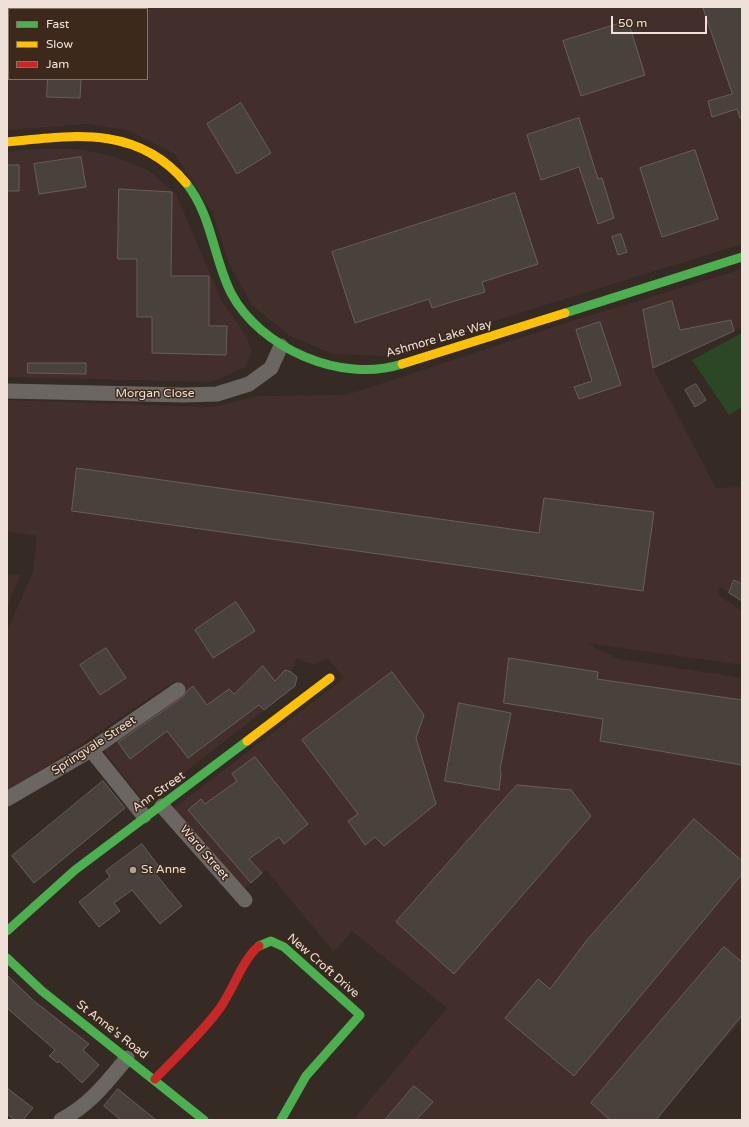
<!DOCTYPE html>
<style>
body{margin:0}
#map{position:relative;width:749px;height:1127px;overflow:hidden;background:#352a24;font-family:"Varela Round",sans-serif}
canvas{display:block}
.frame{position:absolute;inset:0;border:8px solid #efe1d9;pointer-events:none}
.legend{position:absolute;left:8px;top:8px;width:140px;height:72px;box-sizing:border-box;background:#3d291c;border:1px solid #847368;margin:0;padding:5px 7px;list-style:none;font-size:12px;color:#efe1d9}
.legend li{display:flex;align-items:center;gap:8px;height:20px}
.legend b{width:20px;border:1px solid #847368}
.scale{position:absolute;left:611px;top:16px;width:96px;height:18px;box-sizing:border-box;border:2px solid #efe1d9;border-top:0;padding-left:5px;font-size:12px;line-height:14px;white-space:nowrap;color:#efe1d9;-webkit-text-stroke:3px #3d291c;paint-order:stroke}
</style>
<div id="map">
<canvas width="749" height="1127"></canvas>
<div class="frame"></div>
<ul class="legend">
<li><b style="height:5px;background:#4caf50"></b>Fast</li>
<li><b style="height:5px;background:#ffc107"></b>Slow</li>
<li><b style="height:5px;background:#c62828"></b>Jam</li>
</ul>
<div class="scale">50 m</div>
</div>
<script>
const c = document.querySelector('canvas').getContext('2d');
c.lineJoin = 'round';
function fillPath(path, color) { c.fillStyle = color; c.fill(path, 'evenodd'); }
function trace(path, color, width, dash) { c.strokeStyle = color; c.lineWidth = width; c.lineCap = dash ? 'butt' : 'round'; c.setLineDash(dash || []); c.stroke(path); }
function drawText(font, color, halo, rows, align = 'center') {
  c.font = font + ' "Varela Round",sans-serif'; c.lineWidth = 3; c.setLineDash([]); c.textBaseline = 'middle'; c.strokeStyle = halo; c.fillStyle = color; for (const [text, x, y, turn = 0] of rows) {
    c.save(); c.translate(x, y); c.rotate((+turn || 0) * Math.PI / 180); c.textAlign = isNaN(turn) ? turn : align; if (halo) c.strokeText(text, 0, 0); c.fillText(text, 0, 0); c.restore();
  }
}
const industrial = new Path2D(`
 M7 7H742V244L381 356 333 354 290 336 252 305 229 264 213 214 175 154 127 130 87 124 7 130ZM9 9H147V79H9Z
 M35 149H79L115 157 148 170 176 194 221 300 245 334 252 351 245 367 212 382 7 377V152Z
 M742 269V326L734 331 653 368 716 488 742 487V600L720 587 718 595 742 611V665L586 643 619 659 742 678V1020L653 1120H353L447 1008 352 931 334 952 266 870 243 890 173 809 344 678 327 658 315 665 297 658 291 672 297 677 295 686 152 798H141L106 754 104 749 118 742 184 693 175 681 78 746 7 791V631L33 572 37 536 7 531V400L213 407 258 396 346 395 569 322Z
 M7 574 20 575 7 608Z`);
const green = new Path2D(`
 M742 333V407L729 415 692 360Z`);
const building = new Path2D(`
 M703 7H742V118H740L737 109 712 117 708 101 732 94Z
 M628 21 645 75 581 96 563 41Z
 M48 79H81L80 98 47 97Z
 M241 103 271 153 237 174 207 124Z
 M579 118 598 179 602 178 614 218 598 224 579 167 541 180 527 135Z
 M695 150 718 219 662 237 640 168Z
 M81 157 86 187 39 194 34 164Z
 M7 165H19V191H7Z
 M119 189 172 192 171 276H209V326H227L226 355 152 353V317H137V259H118Z
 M515 193 538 264 482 282 485 292 432 308 429 299 355 323 332 252Z
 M621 234 627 252 618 255 612 237Z
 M672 301 680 330 731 320 734 331 653 368 643 310Z
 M600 322 621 385 579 399 574 387 592 381 576 330Z
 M28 363H86V374L28 373Z
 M696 384 706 400 695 407 685 390Z
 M77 468 539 533 544 498 654 512 643 591 72 511Z
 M734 580 742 584V601L729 593Z
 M236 602 255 631 213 658 195 630Z
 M106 648 126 678 100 695 80 665Z
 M509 658 598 672 597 679 742 700V765L600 741 603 719 504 703Z
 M263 666 275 681 285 670 291 672 297 677 295 686 264 710 259 705 188 758 167 731 130 759 118 742 183 697 187 691 193 686 207 705 229 689 234 694Z
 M392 672 424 715 416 738 436 804 384 846 375 837 365 845 348 821 358 814 302 740Z
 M459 703 511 713 500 769 501 774 499 790 445 781Z
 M255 757 308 824 284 844 279 837 249 859 262 873 251 883 188 810 201 799 205 804 237 781 232 774Z
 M103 781 125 808 34 883 12 856Z
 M517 785 571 790 591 816 454 974 396 922Z
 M694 819 742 861V874L574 1076 505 1018 538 979 550 989 587 940Z
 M142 844 160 868 154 872 182 906 160 924 132 890 114 903 120 911 99 927 79 902 110 877 106 871Z
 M724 947 742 962V1015L656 1120H610L591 1103Z
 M7 975 34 1001 89 1044 83 1050 99 1065 82 1083 59 1061 58 1063 49 1056 55 1050 7 1008Z
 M414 1086 433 1102 416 1120H385Z
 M7 1088 33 1108 23 1120H15L7 1114Z
 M118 1089 156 1120H121L104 1106Z`);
const street = new Path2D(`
 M7 391 184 395 217 394 249 384 271 368 281 346
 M91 750 144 816
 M7 799 91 750 178 690
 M162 806 245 900
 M61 1120C90 1105 107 1082 127 1058`);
const fast = new Path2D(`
 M186 183C212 215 213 257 231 293 260 348 341 384 402 364
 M565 313 742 257
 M7 931 75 870 247 741
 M259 946 271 941 284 947 360 1015 306 1076 281 1120
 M7 958 42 991 204 1120`);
const slow = new Path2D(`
 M7 142C74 135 138 125 186 183
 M402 364 565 313
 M247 741 330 678`);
const jam = new Path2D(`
 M155 1079C177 1056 201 1034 220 1008 233 990 243 958 259 946`);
const markers = [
 [133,870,4,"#aea19a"]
];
const streetNames = [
 ["Ashmore Lake Way",439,339,-16],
 ["Morgan Close",155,394],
 ["Springvale Street",94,746,-33],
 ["Ann Street",159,792,-35],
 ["Ward Street",204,853,49],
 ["New Croft Drive",323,966,41],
 ["St Anne's Road",112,1030,38]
];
const poiNames = [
 ["St Anne",141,870]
];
fillPath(industrial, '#422f2c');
fillPath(green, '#2b4726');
fillPath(building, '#49413b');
trace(building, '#685f59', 1);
trace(street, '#6c6663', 15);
trace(fast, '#4caf50', 9);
trace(slow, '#ffc107', 9);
trace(jam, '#c62828', 9);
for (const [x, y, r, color] of markers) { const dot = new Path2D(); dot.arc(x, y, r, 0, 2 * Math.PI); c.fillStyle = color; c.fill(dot); trace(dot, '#3d291c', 1.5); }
drawText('12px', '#efe1d9', '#3d291c', streetNames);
drawText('12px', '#efe1d9', '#3d291c', poiNames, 'left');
</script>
